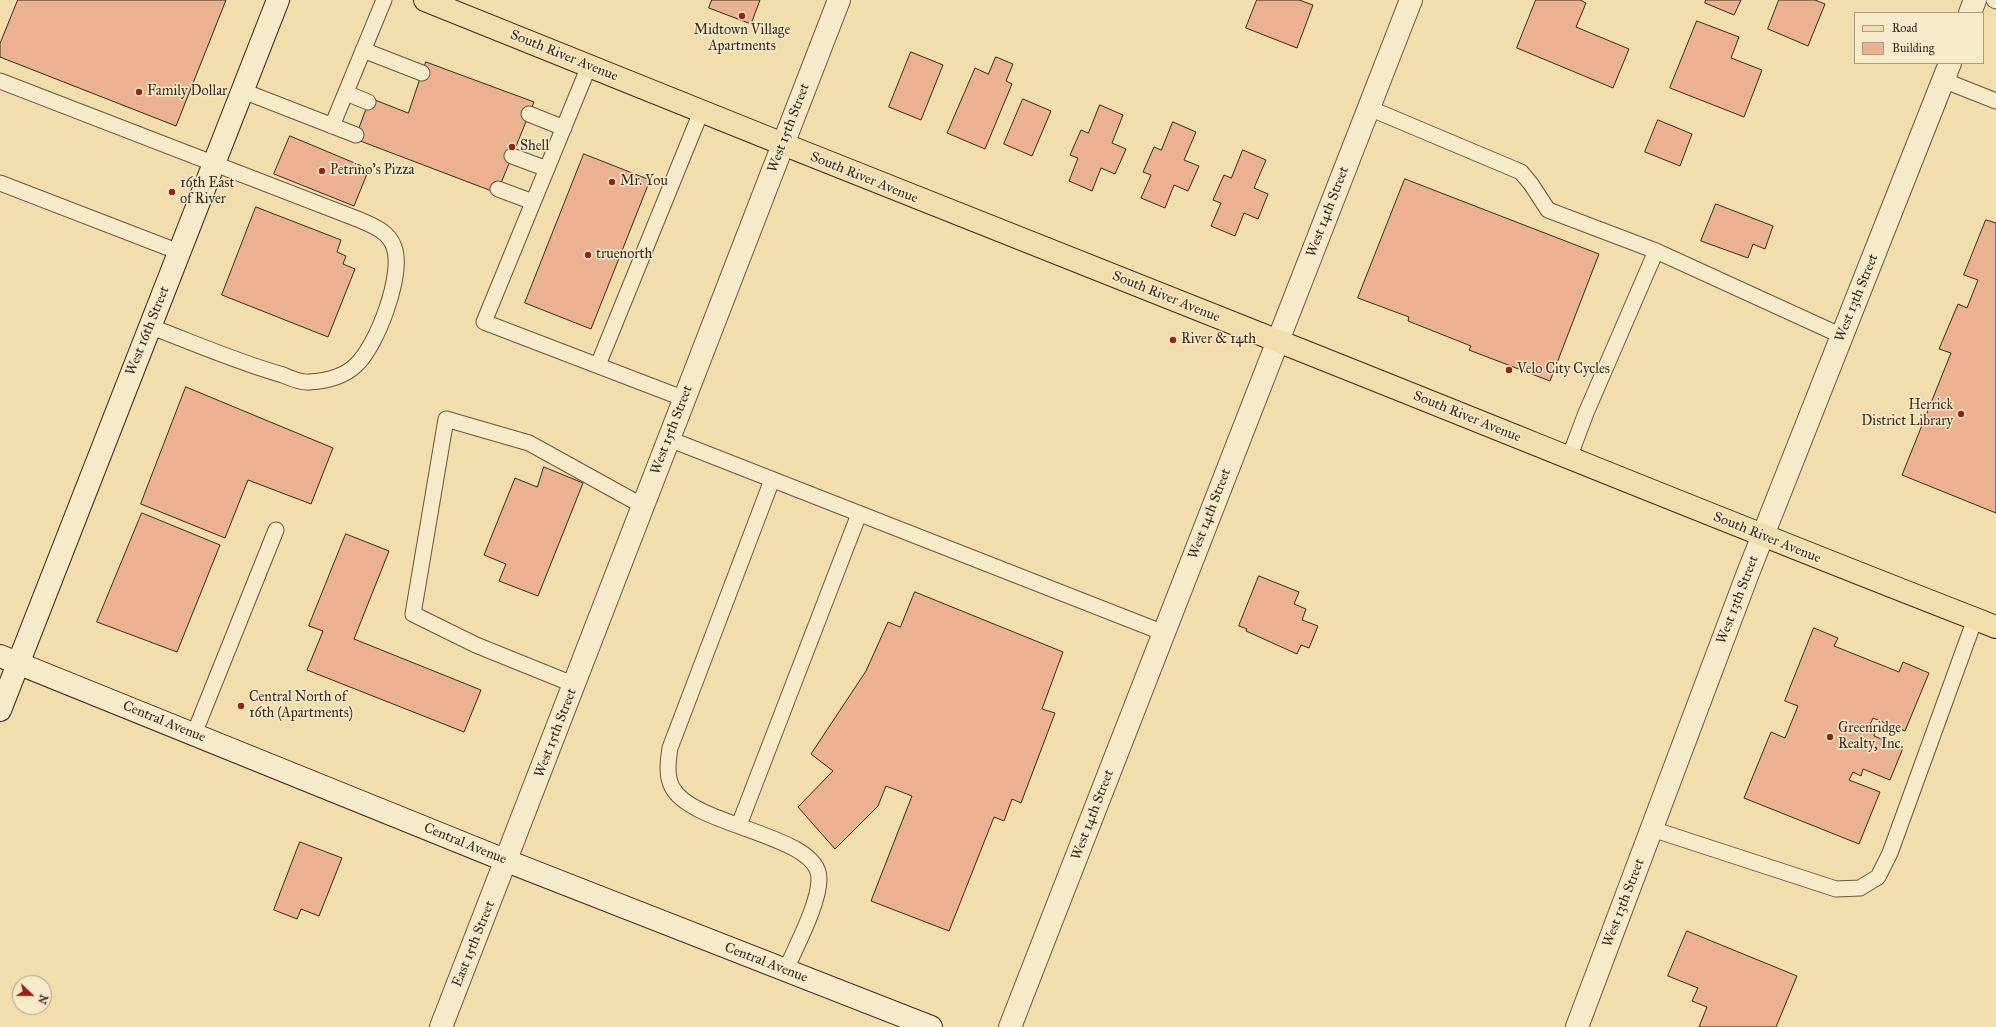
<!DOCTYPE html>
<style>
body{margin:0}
#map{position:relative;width:1996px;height:1027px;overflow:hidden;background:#f2dead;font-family:"IM FELL Great Primer",serif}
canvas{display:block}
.legend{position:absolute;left:1854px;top:12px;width:130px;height:52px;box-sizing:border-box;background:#f7eaca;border:1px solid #ab9c86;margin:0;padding:5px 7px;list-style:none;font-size:12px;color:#3a2820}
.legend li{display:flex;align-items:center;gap:8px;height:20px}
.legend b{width:20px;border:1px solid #ab9c86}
.north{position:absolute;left:12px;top:975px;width:40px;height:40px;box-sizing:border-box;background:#f7eaca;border:1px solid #ab9c86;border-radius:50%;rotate:112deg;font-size:11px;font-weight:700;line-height:16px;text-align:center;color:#3a2820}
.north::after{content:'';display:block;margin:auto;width:14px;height:18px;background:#8f2418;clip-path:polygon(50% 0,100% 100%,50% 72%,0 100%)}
</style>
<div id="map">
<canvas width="1996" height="1027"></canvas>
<ul class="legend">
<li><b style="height:5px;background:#f2dead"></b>Road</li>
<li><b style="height:11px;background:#eab291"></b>Building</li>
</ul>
<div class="north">N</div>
</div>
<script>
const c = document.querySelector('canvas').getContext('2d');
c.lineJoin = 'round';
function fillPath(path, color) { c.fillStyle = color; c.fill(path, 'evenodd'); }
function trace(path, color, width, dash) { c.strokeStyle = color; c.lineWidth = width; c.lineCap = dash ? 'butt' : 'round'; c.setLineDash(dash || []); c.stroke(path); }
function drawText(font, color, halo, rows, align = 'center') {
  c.font = font + ' "IM FELL Great Primer",serif'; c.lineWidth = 3; c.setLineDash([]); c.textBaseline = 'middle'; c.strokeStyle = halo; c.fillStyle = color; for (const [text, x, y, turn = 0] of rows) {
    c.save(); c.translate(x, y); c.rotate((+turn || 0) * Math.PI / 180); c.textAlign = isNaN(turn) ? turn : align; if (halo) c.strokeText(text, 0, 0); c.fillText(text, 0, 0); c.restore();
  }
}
const building = new Path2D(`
 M18 0H226L176 126 0 57V44Z
 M712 0H760L751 24 709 8Z
 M1257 0H1299L1313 5 1297 48 1246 28Z
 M1536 0H1580L1586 3 1576 27 1629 49 1613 88 1517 48Z
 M1706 0H1741L1734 15 1705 3Z
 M1779 0H1815L1825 4 1808 46 1768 29Z
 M1697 21 1739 37 1731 58 1762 70 1744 117 1670 88Z
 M911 52 943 65 921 120 889 107Z
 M996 57 1013 64 1006 81 1012 84 985 149 947 133 975 68 988 74Z
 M426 62 534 102 497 193 355 139 370 98 408 113Z
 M1023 99 1051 111 1032 156 1004 144Z
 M1100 105 1123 115 1112 143 1126 149 1115 174 1101 168 1092 191 1069 181 1078 158 1070 155 1081 130 1088 133Z
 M1658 120 1692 134 1680 166 1645 152Z
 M1173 122 1196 132 1184 160 1199 166 1188 191 1174 185 1165 208 1141 198 1151 175 1143 172 1154 147 1161 150Z
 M290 136 369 169 354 206 274 174Z
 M1243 150 1266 160 1254 188 1268 194 1258 219 1244 213 1235 236 1211 226 1221 203 1213 200 1224 175 1231 178Z
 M584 154 650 180 591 329 525 303Z
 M1405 179 1599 254 1550 381 1469 350 1471 346 1408 321 1409 317 1358 298Z
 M1716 204 1773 226 1765 249 1753 244 1748 258 1701 241Z
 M256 207 341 240 337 252 346 256 343 264 355 269 328 337 222 295Z
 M1986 220 1996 223V513L1902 475 1951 353 1939 349 1958 304 1967 308 1978 280 1964 275Z
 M186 387 333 448 311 504 248 480 225 538 141 504Z
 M544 467 583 483 538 596 499 581 506 564 484 555 515 478 537 487Z
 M142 513 220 545 177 652 97 622Z
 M346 534 389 551 354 639 481 690 464 732 307 670 323 631 309 626Z
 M1259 576 1299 592 1294 604 1306 609 1302 620 1318 626 1309 648 1301 645 1297 654 1246 631 1247 629 1239 626Z
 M915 592 1063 652 1042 709 1055 713 1021 803 1012 799 1004 821 994 817 949 931 871 901 912 796 886 786 878 806 835 849 798 807 833 771 811 754 866 671 888 622 900 627Z
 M1814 628 1838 638 1834 646 1899 672 1903 662 1929 673 1905 731 1873 718 1869 727 1876 730 1874 736 1903 748 1890 780 1863 769 1861 776 1853 772 1849 780 1880 792 1859 844 1744 798 1771 732 1785 738 1798 706 1785 701Z
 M300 842 342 858 319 916 301 909 297 919 274 910Z
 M1687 931 1797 976 1776 1027H1699L1707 1007 1692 1001 1698 988 1668 976Z`);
const lane = new Path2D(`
 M1994 0 1996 1
 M363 50 422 73
 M589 66 484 322 685 399
 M1943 80 1996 101
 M0 81 360 220C374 226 389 232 394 247 404 274 377 346 356 365 344 377 325 381 309 382 301 383 290 378 283 375 237 362 194 343 149 326
 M243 91 356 135
 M346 93 368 102
 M1369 108 1521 172 1531 184 1548 210 1656 251 1842 336
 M529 114 564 128
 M332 126 384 0
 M512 156 547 169
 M0 183 179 252
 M498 189 533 202
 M598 365 701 112
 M669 439 1164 633
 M1569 458 1586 413 1656 251
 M772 480 670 748C668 761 666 775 672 787 692 827 820 834 819 879 819 904 796 946 786 970
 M575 685 476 645 413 614 446 419 529 443 643 506
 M194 734 276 530
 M739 825 859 514
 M1652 829 1836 889 1860 888 1878 877 1890 853 1975 619`);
const street = new Path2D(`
 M1970 13 1975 0
 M441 1027 839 0
 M1010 1027 1411 0
 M1577 1027 1748 573 1950 63`);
const secondary = new Path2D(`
 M0 656 507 861 931 1027
 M0 710 278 0`);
const primary = new Path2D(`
 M425 0C709 115 993 228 1278 341 1517 436 1756 534 1996 627`);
const markers = [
 [742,16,4,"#8f2418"],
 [139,92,4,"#8f2418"],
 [512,147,4,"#8f2418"],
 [322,171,4,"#8f2418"],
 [612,182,4,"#8f2418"],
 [172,192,4,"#8f2418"],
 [588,255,4,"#8f2418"],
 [1173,340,4,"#8f2418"],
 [1509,370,4,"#8f2418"],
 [1961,414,4,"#8f2418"],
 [241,706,4,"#8f2418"],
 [1830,737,4,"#8f2418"]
];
const poiNames = [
 ["Midtown Village",742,31,"center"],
 ["Apartments",742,47,"center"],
 ["Family Dollar",147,92],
 ["Shell",520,147],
 ["Petrino's Pizza",330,171],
 ["Mr. You",620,182],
 ["16th East",180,184],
 ["of River",180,200],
 ["truenorth",596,255],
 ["River & 14th",1181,340],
 ["Velo City Cycles",1517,370],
 ["Herrick",1953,406,"right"],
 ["District Library",1953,422,"right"],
 ["Central North of",249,698],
 ["16th (Apartments)",249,714],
 ["Greenridge",1838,729],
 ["Realty, Inc.",1838,745]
];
const streetNames = [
 ["South River Avenue",564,56,22],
 ["West 15th Street",789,128,-69],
 ["South River Avenue",864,178,22],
 ["West 14th Street",1328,212,-69],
 ["South River Avenue",1166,297,22],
 ["West 13th Street",1857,298,-68],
 ["West 16th Street",148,331,-68],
 ["South River Avenue",1467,417,22],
 ["West 15th Street",672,430,-69],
 ["West 14th Street",1210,514,-69],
 ["South River Avenue",1767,538,22],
 ["West 13th Street",1738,600,-69],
 ["Central Avenue",164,722,22],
 ["West 15th Street",556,733,-69],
 ["West 14th Street",1093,815,-69],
 ["Central Avenue",465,844,22],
 ["West 13th Street",1624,903,-69],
 ["East 15th Street",474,944,-68],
 ["Central Avenue",766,963,21]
];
fillPath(building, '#eab291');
trace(building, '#3a2820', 1);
trace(lane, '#685643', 17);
trace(street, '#685643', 24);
trace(secondary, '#3a2820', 24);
trace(primary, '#3a2820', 24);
trace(lane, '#f7eaca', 15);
trace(street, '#f7eaca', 22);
trace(secondary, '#f7eaca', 22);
trace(primary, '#f2dead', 22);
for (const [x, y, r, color] of markers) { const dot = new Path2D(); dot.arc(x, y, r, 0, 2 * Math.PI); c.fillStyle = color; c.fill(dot); trace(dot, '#f7eaca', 1.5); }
drawText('14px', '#3a2820', '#f7eaca', poiNames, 'left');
drawText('14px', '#3a2820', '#f7eaca', streetNames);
</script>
